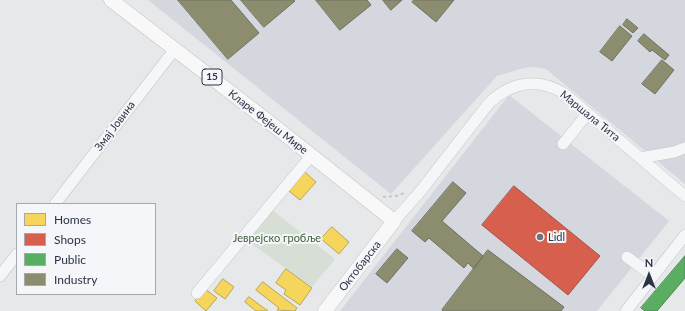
<!DOCTYPE html>
<meta charset="utf-8">
<style>
body{margin:0}
#map{position:relative;width:685px;height:311px;overflow:hidden;background:#e6e8ea;font-family:Lato,sans-serif}
canvas{display:block}
.legend{position:absolute;left:16px;top:203px;width:140px;height:92px;box-sizing:border-box;background:#f4f6f9;border:1px solid #a4a8b1;margin:0;padding:5px 7px;list-style:none;font-size:12px;color:#2b3445}
.legend li{display:flex;align-items:center;gap:8px;height:20px}
.legend b{width:20px;border:1px solid #a4a8b1}
.north{position:absolute;left:629px;top:255px;width:40px;height:40px;-webkit-text-stroke:3px #f4f6f9;paint-order:stroke;rotate:0deg;font-size:11px;font-weight:700;line-height:16px;text-align:center;color:#2b3445}
.north::after{content:'';display:block;margin:auto;width:14px;height:18px;background:#2b3445;clip-path:polygon(50% 0,100% 100%,50% 72%,0 100%)}
</style>
<div id="map">
<canvas width="685" height="311"></canvas>
<ul class="legend">
<li><b style="height:11px;background:#f6d55c"></b>Homes</li>
<li><b style="height:11px;background:#d6604d"></b>Shops</li>
<li><b style="height:11px;background:#5aae61"></b>Public</li>
<li><b style="height:11px;background:#8c8c6e"></b>Industry</li>
</ul>
<div class="north">N</div>
</div>
<script>
const c = document.querySelector('canvas').getContext('2d');
c.lineJoin = 'round';
function fillPath(path, color) { c.fillStyle = color; c.fill(path, 'evenodd'); }
function trace(path, color, width, dash) { c.strokeStyle = color; c.lineWidth = width; c.lineCap = dash ? 'butt' : 'round'; c.setLineDash(dash || []); c.stroke(path); }
function drawText(font, color, halo, rows, align = 'center') {
  c.font = font + ' Lato,sans-serif'; c.lineWidth = 4; c.setLineDash([]); c.textBaseline = 'middle'; c.strokeStyle = halo; c.fillStyle = color; for (const [text, x, y, turn = 0] of rows) {
    c.save(); c.translate(x, y); c.rotate((+turn || 0) * Math.PI / 180); c.textAlign = isNaN(turn) ? turn : align; if (halo) c.strokeText(text, 0, 0); c.fillText(text, 0, 0); c.restore();
  }
}
const built = new Path2D(`
 M148 0H685V184L546 69 534 67 524 68 497 76 391 194Z
 M509 95 669 221 597 311H340Z`);
const green = new Path2D(`
 M272 210 335 259 312 287 248 241Z`);
const homes = new Path2D(`
 M305 172 316 182 300 200 289 191Z
 M332 227 349 242 339 254 321 239Z
 M286 269 312 288 300 305 284 294 286 290 276 283Z
 M223 279 234 287 225 299 214 291Z
 M263 282 297 308 295 311 277 310 279 308 256 290Z
 M205 289 217 298 206 311 195 301Z
 M249 297 268 311H256L245 302Z`);
const shops = new Path2D(`
 M514 186 600 256 568 295 482 225Z`);
const public = new Path2D(`
 M685 256V278L657 311H645L641 308Z`);
const industry = new Path2D(`
 M178 0H231L259 33 228 59Z
 M241 0H293L295 1 264 27Z
 M316 0H367L371 5 340 30Z
 M383 0H402L391 10Z
 M414 0H454L436 22 412 2Z
 M627 19 638 28 633 33 623 25Z
 M620 26 632 36 612 61 600 52Z
 M644 34 669 55 665 60 652 50 650 52 638 41Z
 M662 60 674 70 655 94 642 84Z
 M453 182 466 193 442 221 483 256 474 269 468 263 464 268 429 238 425 242 412 231Z
 M397 249 408 258 387 283 376 274Z
 M488 250 564 307 561 311H443L442 310Z`);
const path = new Path2D(`
 M383 197 396 196 404 193`);
const minor = new Path2D(`
 M563 144 588 113
 M640 158 674 152 685 148
 M55 204 175 49
 M394 221 419 193 489 103C511 82 538 77 565 94L685 196
 M627 257 653 276
 M0 276 17 254
 M197 293 311 156
 M626 311 685 235`);
const major = new Path2D(`
 M111 0 278 129 394 221 325 311`);
const markers = [
 [540,237,4,"#6c737f"]
];
const shields = [
 [212,77,20]
];
const shieldNames = [
 ["15",212,77]
];
const streetNames = [
 ["Маршала Тита",590,116,39],
 ["Кларе Фејеш Мире",268,122,38],
 ["Змај Јовина",115,126,-53],
 ["Октобарска",360,266,-52]
];
const poiNames = [
 ["Lidl",548,237]
];
const parkNames = [
 ["Јеврејско гробље",277,238]
];
fillPath(built, '#d4d7dd');
fillPath(green, '#d6ded6');
fillPath(homes, '#f6d55c');
trace(homes, '#b9a555', 1);
fillPath(shops, '#d6604d');
trace(shops, '#a3534b', 1);
fillPath(public, '#5aae61');
trace(public, '#4c8959', 1);
fillPath(industry, '#8c8c6e');
trace(industry, '#6f7262', 1);
trace(minor, '#c4c6c8', 12);
trace(major, '#c2c5c8', 15);
trace(path, '#c5c6ca', 2, [3, 3]);
trace(minor, '#f5f6f7', 11);
trace(major, '#f8f8f8', 14);
for (const [x, y, r, color] of markers) { const dot = new Path2D(); dot.arc(x, y, r, 0, 2 * Math.PI); c.fillStyle = color; c.fill(dot); trace(dot, '#f4f6f9', 1.5); }
for (const [x, y, w] of shields) { const box = new Path2D(); box.roundRect(x - w / 2, y - 8, w, 16, 3); c.fillStyle = '#f4f6f9'; c.fill(box); trace(box, '#2b3445', 1); }
drawText('bold 10px', '#2b3445', null, shieldNames);
drawText('11px', '#2b3445', '#f4f6f9', streetNames);
drawText('11px', '#2b3445', '#f4f6f9', poiNames, 'left');
drawText('11px', '#3f6138', '#f4f6f9', parkNames);
</script>
